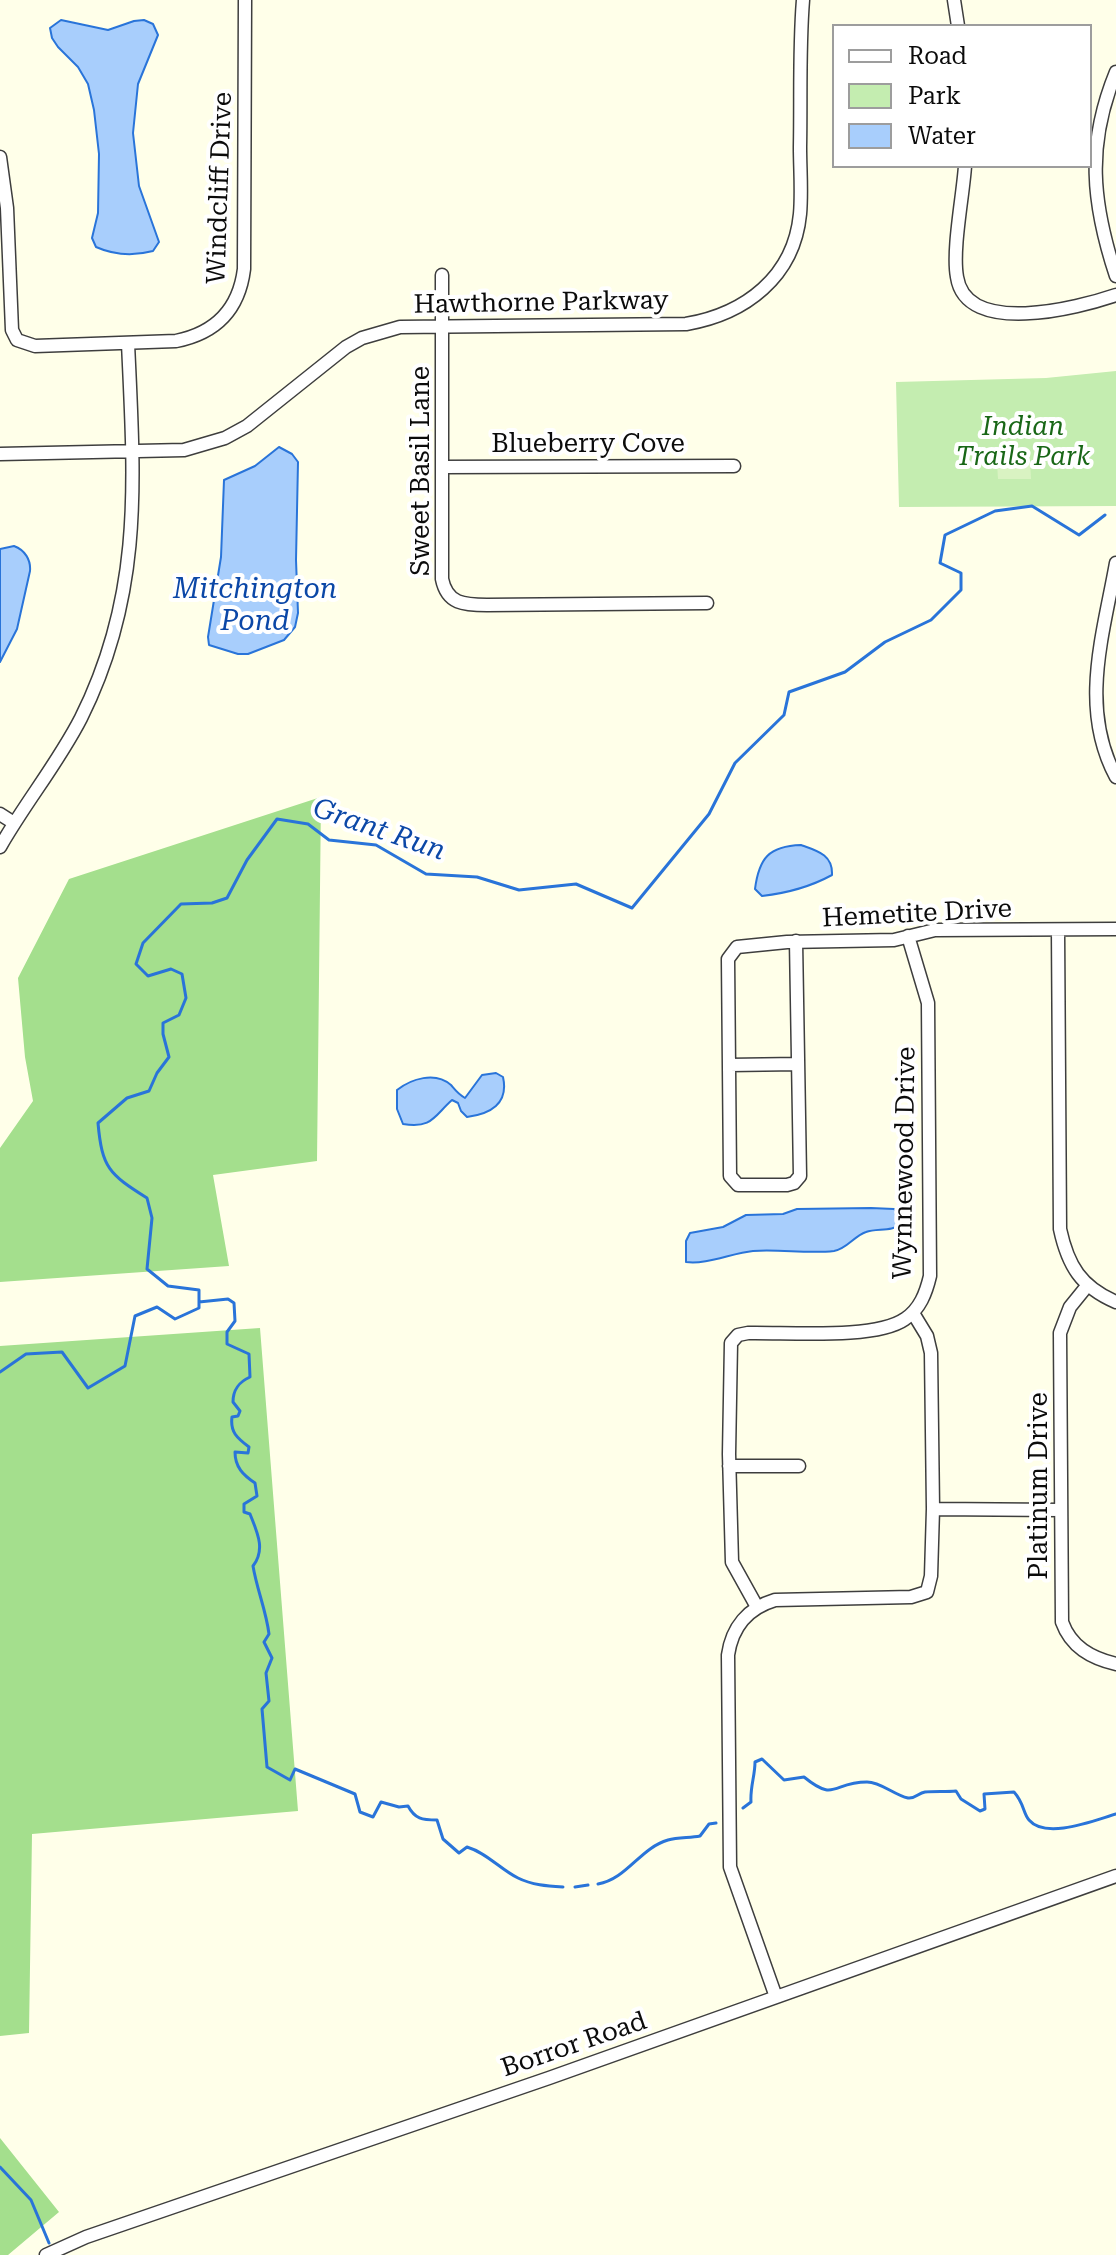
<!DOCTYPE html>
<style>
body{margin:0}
#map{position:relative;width:1116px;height:2255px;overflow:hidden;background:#ffffe9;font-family:"Roboto Serif",serif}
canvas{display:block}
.legend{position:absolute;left:832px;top:24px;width:260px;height:144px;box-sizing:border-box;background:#fff;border:2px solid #9d9d9d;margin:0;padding:10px 14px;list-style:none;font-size:24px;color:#0b0b0b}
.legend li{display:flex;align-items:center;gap:16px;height:40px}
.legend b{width:40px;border:2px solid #9d9d9d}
</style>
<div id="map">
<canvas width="1116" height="2255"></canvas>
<ul class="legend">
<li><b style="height:10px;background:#fff"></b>Road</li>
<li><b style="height:22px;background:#c4edb0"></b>Park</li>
<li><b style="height:22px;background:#a8cefc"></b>Water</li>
</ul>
</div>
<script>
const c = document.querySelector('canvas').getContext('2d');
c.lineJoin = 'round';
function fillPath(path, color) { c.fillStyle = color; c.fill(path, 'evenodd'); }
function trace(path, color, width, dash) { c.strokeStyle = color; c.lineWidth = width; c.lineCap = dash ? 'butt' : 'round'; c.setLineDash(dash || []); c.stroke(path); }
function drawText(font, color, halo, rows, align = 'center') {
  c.font = font + ' "Roboto Serif",serif'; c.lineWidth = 8; c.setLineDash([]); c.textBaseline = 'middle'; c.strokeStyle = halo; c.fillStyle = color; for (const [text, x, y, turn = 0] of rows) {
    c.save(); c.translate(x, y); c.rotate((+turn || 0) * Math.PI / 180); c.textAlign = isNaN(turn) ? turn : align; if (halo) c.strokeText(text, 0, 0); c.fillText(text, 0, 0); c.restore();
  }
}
const green = new Path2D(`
 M1116 371V506L899 507 896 382 1046 378Z`);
const forest = new Path2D(`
 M321 797 317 1161 213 1175 229 1266 0 1282V1148L33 1101 25 1057 18 978 69 879Z
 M260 1328 298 1811 32 1834 29 2033 0 2036V1346Z
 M0 2138 59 2212 8 2255H0Z`);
const pitch = new Path2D(`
 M1030 461 1031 479H998L997 462Z`);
const water = new Path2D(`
 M61 20 108 30 134 21 144 20 153 24 158 35 138 84 133 133 139 186 159 242 153 251C134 256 114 255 96 247L92 238 98 213 99 154 94 110 88 84 78 67 58 47 52 38 50 28Z
 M279 447 292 454 298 462 296 560 298 613 295 627 284 640 248 654H238L209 645 208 637 221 557 224 480 255 466Z
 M14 546C25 550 31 560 30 571L17 629 0 662V549Z
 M801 845C818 851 833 855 832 875 810 887 788 893 762 896L755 889C759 858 769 846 801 845Z
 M496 1073 503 1077C509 1104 490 1114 467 1117L461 1111 458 1103 452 1100C434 1116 432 1129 403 1124L397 1109V1090C411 1079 435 1071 451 1085 456 1091 458 1094 465 1098L482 1075Z
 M871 1208 894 1209 901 1218V1224C892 1232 877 1228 866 1232 854 1236 847 1249 834 1251 808 1254 780 1249 753 1251 732 1253 706 1265 686 1262V1241L690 1233 723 1227 746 1215 783 1214 797 1209Z`);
const stream = new Path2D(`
 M199 1302 228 1299 234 1303 235 1321 227 1332V1344L249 1354 250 1377C239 1382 233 1389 233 1402L240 1411 238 1416 232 1417C230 1432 237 1438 249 1447L248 1453 235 1452C235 1467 243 1475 255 1483L257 1496 244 1504V1512L250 1514C257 1532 266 1549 253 1566 257 1590 266 1610 269 1634L264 1642 272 1658 266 1673 269 1701 262 1709 267 1767 290 1780 295 1769 355 1794 360 1812 373 1817 381 1802 399 1807 408 1806C415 1819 422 1820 437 1820L443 1839 459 1853 467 1847C487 1853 500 1869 518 1878 532 1885 547 1886 563 1887
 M0 1372 26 1354 62 1352 88 1388 125 1366 135 1316 157 1307 175 1319 199 1308V1290L168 1286 147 1269 152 1218 147 1198C109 1174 102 1168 98 1123L127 1098 149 1091 157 1073 169 1057 163 1034V1023L179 1015 186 998 182 974 171 969 148 976 136 964 143 943 181 904 212 903 227 898 247 860 277 819 308 824 329 840 376 845 426 874 477 877 519 890 576 884 632 908 709 814 735 763 784 715 789 692 845 672 885 642 931 620 961 590V573L940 563 945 535 995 511 1032 506 1079 535 1105 515
 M743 1808 751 1802C750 1787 755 1776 755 1762L762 1759 784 1780 804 1777C836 1803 832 1782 867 1782 881 1782 894 1795 908 1798 916 1799 918 1793 925 1792 935 1791 946 1792 956 1791L961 1799 980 1811 985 1809 984 1794 1014 1792C1024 1803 1023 1813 1029 1820 1046 1840 1095 1820 1116 1814
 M598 1884C627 1879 640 1848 668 1840 678 1837 690 1838 700 1836L709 1824 716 1823
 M575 1887 588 1885
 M0 2167 31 2200 49 2243`);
const minor = new Path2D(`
 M954 0 958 26
 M1116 72C1086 145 1092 203 1116 276
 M0 157 7 208 12 330 17 340 35 346 176 341C216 333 239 309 244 269L245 0
 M965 166C963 196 952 250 957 277 966 337 1078 308 1116 295
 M442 275V579C447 604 464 605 487 605L707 603
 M0 454 184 450 225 438 247 426 346 347 362 338 400 327 686 324C745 314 794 277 800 214 802 192 800 169 800 147 801 98 799 49 803 0
 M442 467 734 466
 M1116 563C1103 636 1079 708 1116 777
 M0 814 14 823
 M0 847C25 803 58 763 81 718 144 592 134 478 128 343
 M1058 930 1060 1229C1068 1266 1081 1287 1116 1302
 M796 941 800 1176 794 1183 787 1185H738L730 1176 728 959 737 947 787 942 894 940 935 930 1116 929
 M729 1065 798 1064
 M1087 1286 1070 1307 1060 1333 1062 1622C1071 1647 1091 1658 1116 1664
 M729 1466H799
 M933 1509 1061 1510
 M757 1607 732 1562 729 1454 731 1343 738 1335 748 1333C787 1332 875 1340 905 1319 920 1309 926 1293 930 1276L928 1003 908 936
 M776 1997 730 1867 728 1655C732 1627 748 1608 775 1600L911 1597 927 1592 931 1576 933 1509 931 1353 927 1336 913 1313
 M46 2255 86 2237 549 2078 1116 1876`);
const streetNames = [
 ["Windcliff Drive",220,188,-88],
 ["Hawthorne Parkway",541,303,-1],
 ["Blueberry Cove",588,444],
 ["Sweet Basil Lane",421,471,-90],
 ["Hemetite Drive",917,914,-3],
 ["Wynnewood Drive",905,1163,-89],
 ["Platinum Drive",1039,1486,-90],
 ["Borror Road",574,2045,-19]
];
const parkNames = [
 ["Indian",1023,427],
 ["Trails Park",1023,457]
];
const waterNames = [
 ["Mitchington",255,590],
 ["Pond",255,622],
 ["Grant Run",379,830,19]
];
fillPath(green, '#c4edb0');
fillPath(forest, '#a4df8d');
fillPath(pitch, '#d9f3c2');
fillPath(water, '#a8cefc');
trace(water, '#2974d9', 2);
trace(stream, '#2974d9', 3);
trace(minor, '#3e3e3e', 15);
trace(minor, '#fff', 12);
drawText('26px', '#0b0b0b', '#fff', streetNames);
drawText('italic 26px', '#196717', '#fff', parkNames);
drawText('italic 28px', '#0b47a7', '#fff', waterNames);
</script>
